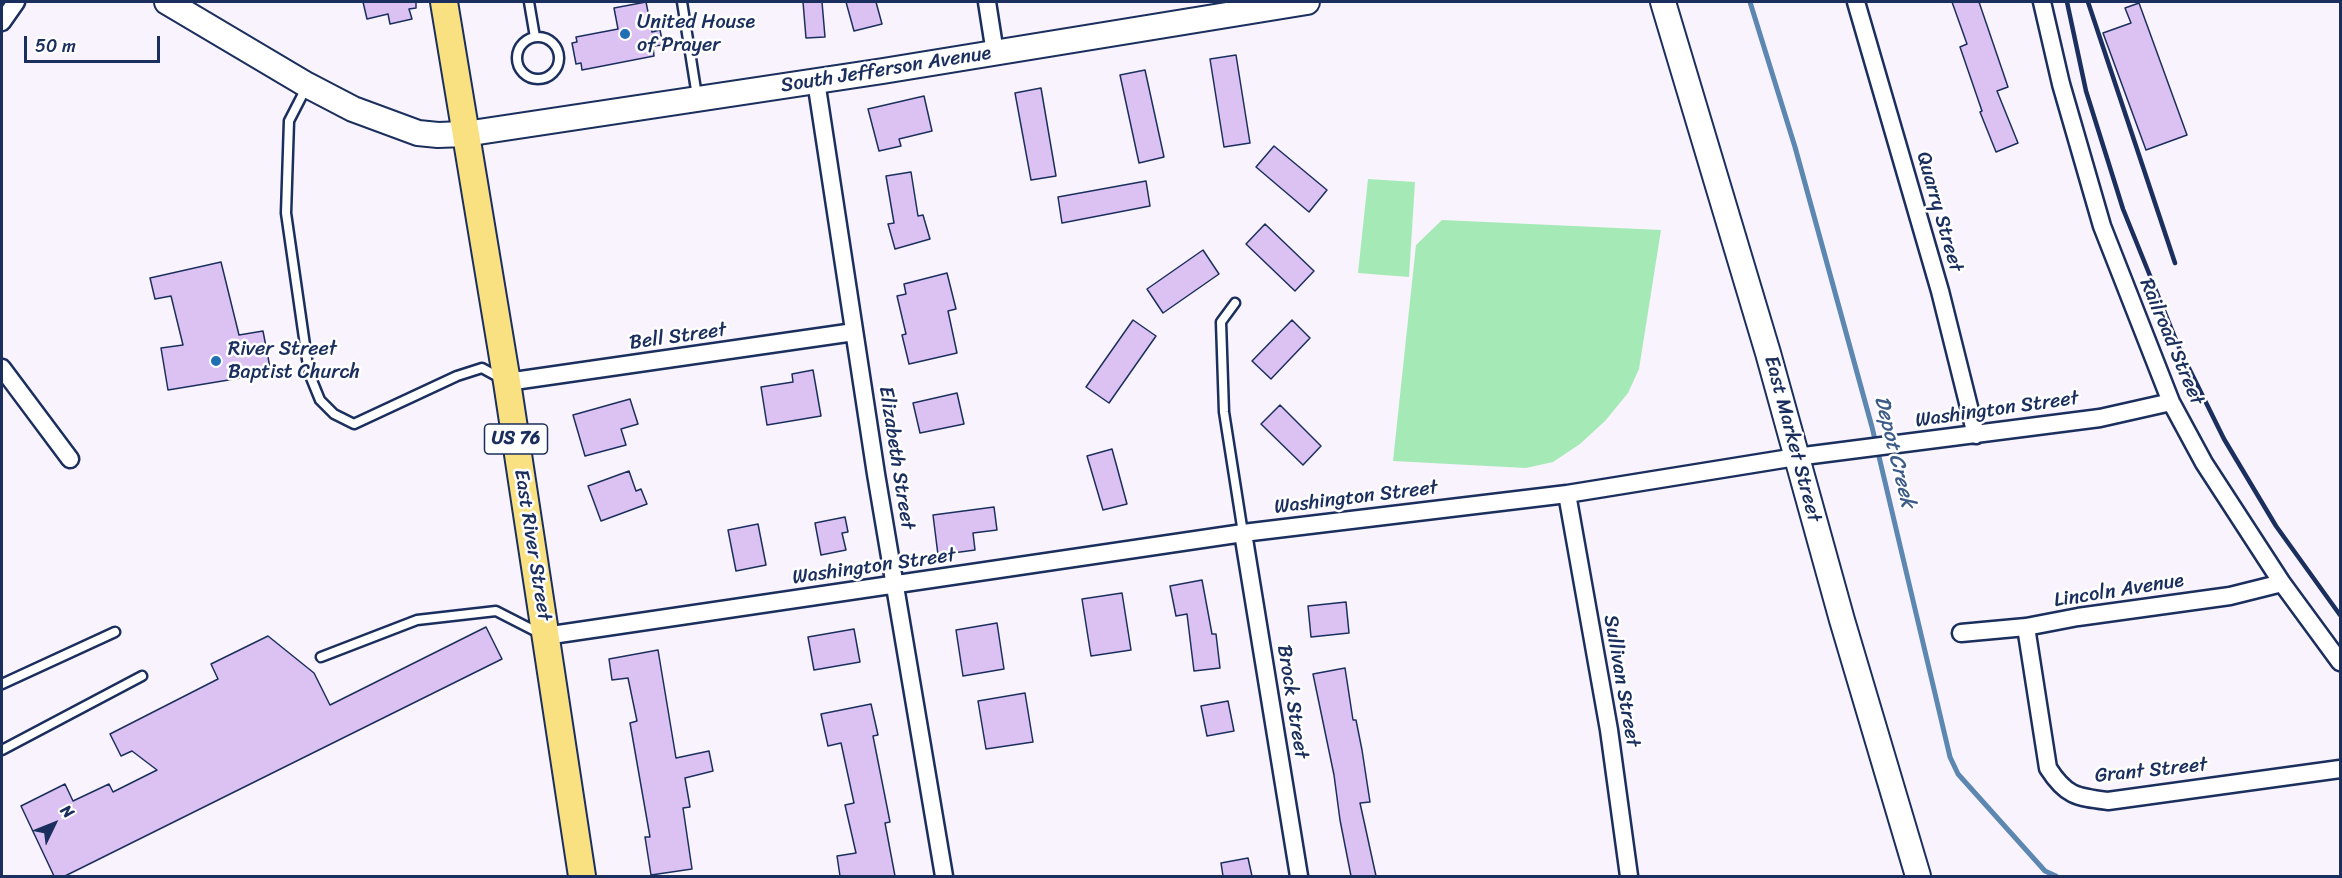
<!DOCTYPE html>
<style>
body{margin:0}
#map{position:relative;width:2342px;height:878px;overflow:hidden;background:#f8f3fc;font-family:Sriracha,sans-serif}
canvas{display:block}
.frame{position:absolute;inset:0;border:3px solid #1b2f5e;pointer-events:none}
.north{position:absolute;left:24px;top:794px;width:60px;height:60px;-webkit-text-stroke:4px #fff;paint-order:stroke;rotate:47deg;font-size:16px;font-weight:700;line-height:24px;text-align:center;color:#1b2f5e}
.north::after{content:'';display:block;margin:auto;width:21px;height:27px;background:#1b2f5e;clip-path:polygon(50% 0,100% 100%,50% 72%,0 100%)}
.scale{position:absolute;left:24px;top:36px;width:136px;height:27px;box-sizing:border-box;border:3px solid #1b2f5e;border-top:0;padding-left:8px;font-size:18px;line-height:21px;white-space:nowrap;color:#1b2f5e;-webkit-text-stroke:4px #fff;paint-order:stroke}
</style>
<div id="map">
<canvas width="2342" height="878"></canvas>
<div class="frame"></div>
<div class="north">N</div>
<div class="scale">50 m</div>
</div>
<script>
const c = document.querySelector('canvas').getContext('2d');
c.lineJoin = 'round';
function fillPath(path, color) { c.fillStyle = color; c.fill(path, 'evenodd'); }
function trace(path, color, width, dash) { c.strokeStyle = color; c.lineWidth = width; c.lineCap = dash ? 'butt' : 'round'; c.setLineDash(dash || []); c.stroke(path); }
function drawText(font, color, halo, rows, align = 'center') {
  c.font = font + ' Sriracha,sans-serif'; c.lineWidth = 5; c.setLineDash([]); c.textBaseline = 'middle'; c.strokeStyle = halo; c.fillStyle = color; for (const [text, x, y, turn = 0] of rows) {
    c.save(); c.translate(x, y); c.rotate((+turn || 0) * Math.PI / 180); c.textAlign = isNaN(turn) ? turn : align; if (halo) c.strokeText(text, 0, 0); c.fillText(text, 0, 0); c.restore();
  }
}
const green = new Path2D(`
 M1368 179 1415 182 1409 277 1358 273Z
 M1442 220 1661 230 1639 369 1628 393 1605 421 1580 444 1553 462 1526 468 1393 461 1416 245Z`);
const stream = new Path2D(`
 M1750 2 1795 147 1872 427 1950 757 1958 774 2045 871 2056 876`);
const building = new Path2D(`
 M363 2H416V8L409 9 412 19 390 24 388 14 367 19Z
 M646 2 652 32 660 30 663 45 653 46 654 56 582 70 581 63 576 64 572 43 577 42 576 37 618 29 614 8Z
 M803 2H822L825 37 806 38Z
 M846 2H876L882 24 854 31Z
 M1952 2H1979L2008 87 1997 91 2018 143 1996 152 1980 112 1982 111 1960 47 1967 44Z
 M2139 3 2187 135 2146 150 2103 33 2131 23 2125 8Z
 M1236 55 1250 143 1224 147 1210 59Z
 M1145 70 1164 157 1139 163 1120 75Z
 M1041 88 1056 176 1031 180 1015 93Z
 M924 96 932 131 899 139 901 146 879 151 868 109Z
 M1274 146 1327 190 1309 212 1256 167Z
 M911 172 918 216 923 215 930 239 895 249 888 224 894 223 886 176Z
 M1146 181 1150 206 1062 223 1058 197Z
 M1265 224 1314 271 1295 291 1246 244Z
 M1203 250 1219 274 1163 313 1147 289Z
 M221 262 239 335 263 331 271 373 168 390 161 348 183 345 171 296 155 299 150 278Z
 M947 273 956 309 948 311 957 353 909 364 902 335 906 334 897 296 906 294 904 284Z
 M1133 320 1156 336 1109 403 1086 387Z
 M1292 320 1310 338 1271 379 1252 361Z
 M813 370 821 416 767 425 761 387 793 382 792 374Z
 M957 393 964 424 920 433 913 403Z
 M630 399 638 424 621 429 626 445 585 456 573 415Z
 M1280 405 1321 446 1303 465 1261 424Z
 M1112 449 1127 504 1103 510 1087 456Z
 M629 471 636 491 641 489 647 504 601 521 588 486Z
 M994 507 997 530 973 533 975 550 938 555 933 515Z
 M845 517 848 532 842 533 846 550 821 555 815 523Z
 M758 524 766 565 736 571 728 530Z
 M1202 580 1212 634H1216L1220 668 1194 671 1187 614 1176 616 1170 586Z
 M1122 593 1131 650 1091 656 1082 599Z
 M1346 602 1349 633 1311 637 1308 606Z
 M997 623 1004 669 963 676 956 630Z
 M486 627 502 659 65 876H54L21 806 65 784 73 801 109 784 113 792 157 770 132 751 121 756 110 734 218 679 211 664 268 636 314 673 330 705Z
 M854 629 860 662 814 670 808 637Z
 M658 650 676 758 709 751 713 771 685 778 690 807 683 808 692 869 651 875 645 837H650L630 723 637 721 628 678 612 680 609 659Z
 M1345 668 1353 720H1356L1362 750 1370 802 1360 803 1376 876H1351L1340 820 1334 775 1313 674Z
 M1025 693 1033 742 986 749 978 701Z
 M1228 701 1234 731 1207 736 1201 706Z
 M871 704 878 735 873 736 890 822 885 823 895 876H840L837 856 856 853 845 805 854 803 841 743 828 746 821 714Z
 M1248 858 1252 876H1223L1221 863Z`);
const lane = new Path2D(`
 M529 2 535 37
 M682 2 697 96
 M517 58a21 21 0 1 1 42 0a21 21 0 1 1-42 0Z
 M307 86 289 121 286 213 309 373 320 400 334 414 354 424 457 376 482 368 502 379
 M1235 303 1221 322 1224 412 1243 533
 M321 657 417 620 496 611 539 633
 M2 684 115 632
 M2 750 142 676`);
const street = new Path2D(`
 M987 2 995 53
 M1856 2 1940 291 1976 435
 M2042 2 2061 84 2102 226 2171 402 2204 463 2282 583 2340 662
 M2 22 16 2
 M816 81 876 474 944 876
 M2 368 70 459
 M507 382 854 332
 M1567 494 1609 730 1629 876
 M1243 533 1299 876
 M2026 627 2048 768C2066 796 2076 797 2108 801L2340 769
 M1961 633 2026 627 2078 617 2230 596 2282 583
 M545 636 1243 533 1567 494 1796 457 2100 418 2171 402`);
const secondary = new Path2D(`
 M167 2 307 85 353 109 418 133 438 135 465 134 883 71 1307 2
 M1663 2 1768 353 1842 620 1918 876`);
const primary = new Path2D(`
 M444 2 507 382 582 876`);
const rail = new Path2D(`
 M2067 2 2086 91 2123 209 2180 350 2224 439 2276 526 2340 615
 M2088 2 2175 263`);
const markers = [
 [625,34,6,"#1f6fb2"],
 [216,361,6,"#1f6fb2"]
];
const shields = [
 [516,439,63]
];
const shieldNames = [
 ["US 76",516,439]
];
const poiNames = [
 ["United House",637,23],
 ["of Prayer",637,46],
 ["River Street",228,350],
 ["Baptist Church",228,373]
];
const streetNames = [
 ["South Jefferson Avenue",886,70,-9],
 ["Quarry Street",1939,212,74],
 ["Bell Street",678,337,-8],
 ["Railroad Street",2171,342,67],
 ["Washington Street",1997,410,-8],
 ["East Market Street",1792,439,75],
 ["Elizabeth Street",896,458,81],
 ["Washington Street",1356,498,-7],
 ["East River Street",532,545,81],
 ["Washington Street",874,567,-8],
 ["Lincoln Avenue",2119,591,-9],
 ["Sullivan Street",1621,681,80],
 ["Brock Street",1292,702,81],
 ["Grant Street",2151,771,-6]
];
const waterNames = [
 ["Depot Creek",1894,452,76]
];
fillPath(green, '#a5eab6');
trace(stream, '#5c87b0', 5);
fillPath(building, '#dbc2f2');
trace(building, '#1b2f5e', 1.5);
trace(lane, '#1b2f5e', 13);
trace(street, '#1b2f5e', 21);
trace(secondary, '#1b2f5e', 28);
trace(primary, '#1b2f5e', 30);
trace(lane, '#fff', 8);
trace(street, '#fff', 16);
trace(secondary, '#fff', 24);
trace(primary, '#f9e181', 26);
trace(rail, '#1b2f5e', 4.5);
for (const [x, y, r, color] of markers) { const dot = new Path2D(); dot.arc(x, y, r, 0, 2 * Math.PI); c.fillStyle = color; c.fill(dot); trace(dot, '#fff', 2); }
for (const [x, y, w] of shields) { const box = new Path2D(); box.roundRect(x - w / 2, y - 15, w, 30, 4.5); c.fillStyle = '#fff'; c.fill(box); trace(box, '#1b2f5e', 1.5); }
drawText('bold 18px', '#1b2f5e', null, shieldNames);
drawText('20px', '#1b2f5e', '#fff', poiNames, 'left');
drawText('20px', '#1b2f5e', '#fff', streetNames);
drawText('italic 21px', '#3c5b87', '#fff', waterNames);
</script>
